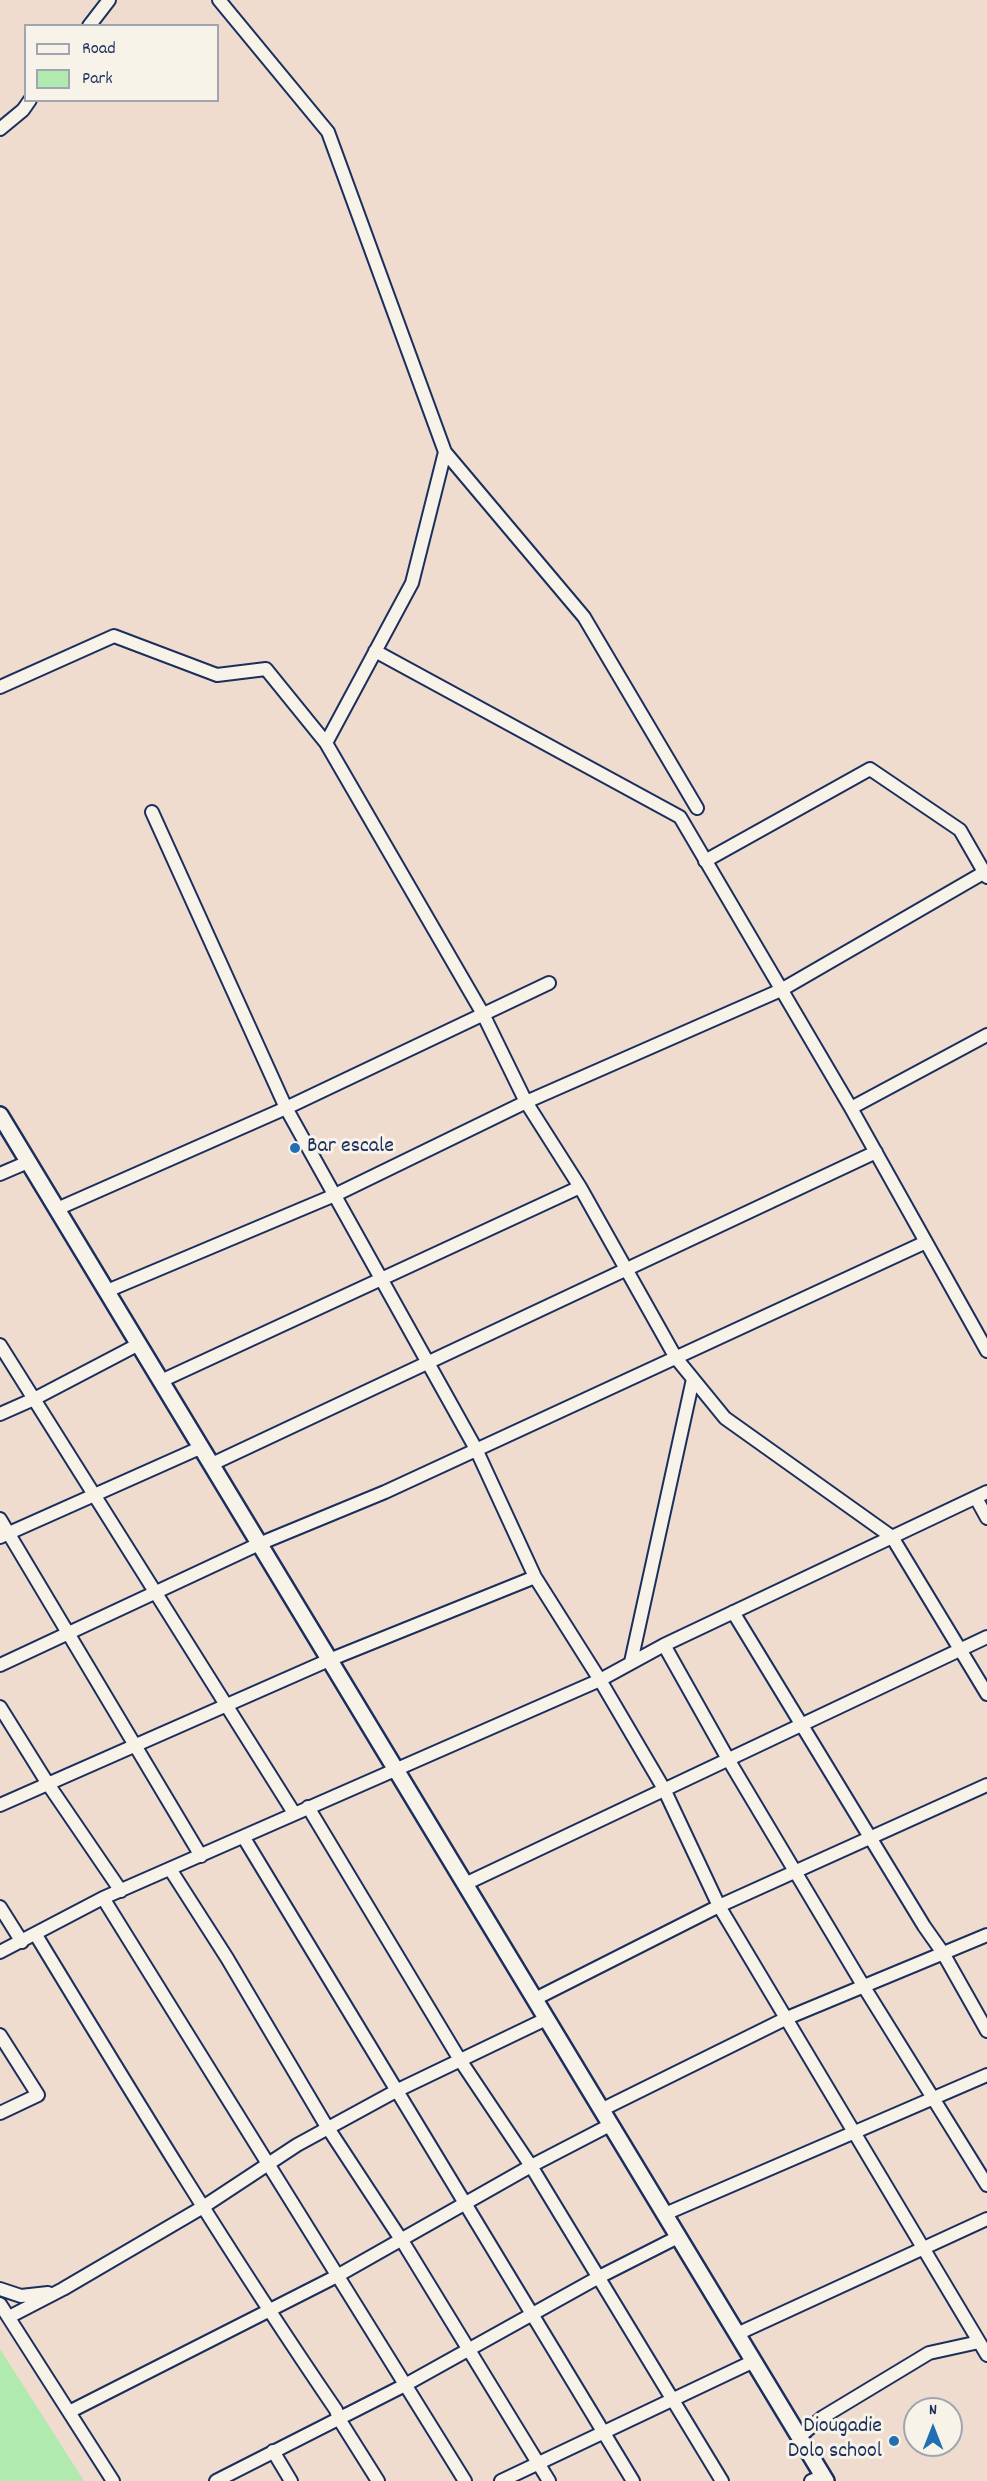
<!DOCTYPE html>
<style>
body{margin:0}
#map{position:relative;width:987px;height:2481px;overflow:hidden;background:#efdcce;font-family:Dekko,sans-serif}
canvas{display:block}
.legend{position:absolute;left:24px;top:24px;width:195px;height:78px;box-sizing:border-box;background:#f7f3e8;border:2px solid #9fa5b1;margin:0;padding:8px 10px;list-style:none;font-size:18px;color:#1b2f5e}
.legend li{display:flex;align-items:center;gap:12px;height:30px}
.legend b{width:30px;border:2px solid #9fa5b1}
.north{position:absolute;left:903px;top:2397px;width:60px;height:60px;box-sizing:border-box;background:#f7f3e8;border:2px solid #9fa5b1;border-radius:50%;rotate:0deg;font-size:16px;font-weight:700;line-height:24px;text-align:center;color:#1b2f5e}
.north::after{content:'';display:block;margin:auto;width:21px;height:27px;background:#1f6fb2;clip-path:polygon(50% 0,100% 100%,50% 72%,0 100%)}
</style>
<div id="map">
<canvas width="987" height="2481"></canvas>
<ul class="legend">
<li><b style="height:8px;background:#f7f3e8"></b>Road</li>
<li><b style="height:16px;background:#b0eaae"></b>Park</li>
</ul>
<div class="north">N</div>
</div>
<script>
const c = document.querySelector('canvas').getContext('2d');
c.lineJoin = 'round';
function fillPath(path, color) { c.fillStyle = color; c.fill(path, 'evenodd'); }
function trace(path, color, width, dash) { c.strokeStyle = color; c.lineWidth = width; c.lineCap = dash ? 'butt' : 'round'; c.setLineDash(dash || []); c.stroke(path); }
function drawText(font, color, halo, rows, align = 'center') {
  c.font = font + ' Dekko,sans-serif'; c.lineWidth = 6; c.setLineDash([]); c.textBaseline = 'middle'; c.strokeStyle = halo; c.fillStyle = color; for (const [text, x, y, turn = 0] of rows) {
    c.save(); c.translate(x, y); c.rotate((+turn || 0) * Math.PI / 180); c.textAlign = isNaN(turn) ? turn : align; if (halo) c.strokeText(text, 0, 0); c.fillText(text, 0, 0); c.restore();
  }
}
const green = new Path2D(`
 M0 2349 84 2481H0Z`);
const minor = new Path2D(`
 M219 0 328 132 445 452 412 583 326 743
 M89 26 109 0
 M0 129 23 110 30 100
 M445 452 584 617 697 808
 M375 651 680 817 851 1108 987 1351
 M0 687 114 636 217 675 266 669 326 743 483 1014 526 1102 580 1187 676 1358 725 1418 892 1537 987 1694
 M152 812 286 1108 476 1449 535 1577 600 1680 664 1789 719 1906 987 2355
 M705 861 870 769 960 830 987 877
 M851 1108 987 1035
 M0 1174 28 1162
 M57 1209 286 1108 549 983
 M107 1291 335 1195 526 1102 781 990 985 872
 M0 1345 294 1813
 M161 1381 580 1187
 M0 1414 34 1399 139 1344
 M212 1464 876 1152
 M976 1498 987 1518
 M0 1519 201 1856
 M0 1537 202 1447
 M733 1612 924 1926 943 1953 987 2031
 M664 1645 728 1759 864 1987 987 2185
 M631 1662 693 1379
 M0 1665 259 1544 385 1492 926 1242
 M0 1707 48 1784 121 1891
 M0 1805 329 1660 535 1577
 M308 1807 460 2060 531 2166 722 2481
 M244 1838 633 2481
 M170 1869 227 1958 324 2122 406 2247 549 2481
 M465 1884 987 1637
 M103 1898 465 2481
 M0 1907 22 1942
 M36 1935C133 2095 230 2255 336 2410L339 2419 378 2481
 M0 1952 103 1898 600 1680 664 1645 987 1492
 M535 1999 719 1906 987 1785
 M0 2035 38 2095 0 2113
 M601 2110 787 2018 987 1935
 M665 2214 987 2075
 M0 2289 21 2296 48 2293
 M0 2304 113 2481
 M9 2317 63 2289 203 2207 297 2145 396 2091 546 2019
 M737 2334 987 2219
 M69 2412 337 2276 531 2166 610 2125
 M799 2437 823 2417 929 2353 979 2342
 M273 2451 291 2481
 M216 2481 405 2385 599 2277 678 2237
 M501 2481 754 2361
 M811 2481 823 2476`);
const tertiary = new Path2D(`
 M0 1115 826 2481`);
const markers = [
 [295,1148,6,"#1f6fb2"],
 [894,2441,6,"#1f6fb2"]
];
const poiNames = [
 ["Bar escale",307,1148],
 ["Diougadie",882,2428,"right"],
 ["Dolo school",882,2453,"right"]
];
fillPath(green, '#b0eaae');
trace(minor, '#1b2f5e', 16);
trace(tertiary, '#1b2f5e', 20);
trace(minor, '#f7f3e8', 12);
trace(tertiary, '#f7f3e8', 15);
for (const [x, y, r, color] of markers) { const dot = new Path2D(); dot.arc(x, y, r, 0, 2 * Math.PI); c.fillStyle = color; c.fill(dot); trace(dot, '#f7f3e8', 2); }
drawText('22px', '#1b2f5e', '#f7f3e8', poiNames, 'left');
</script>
